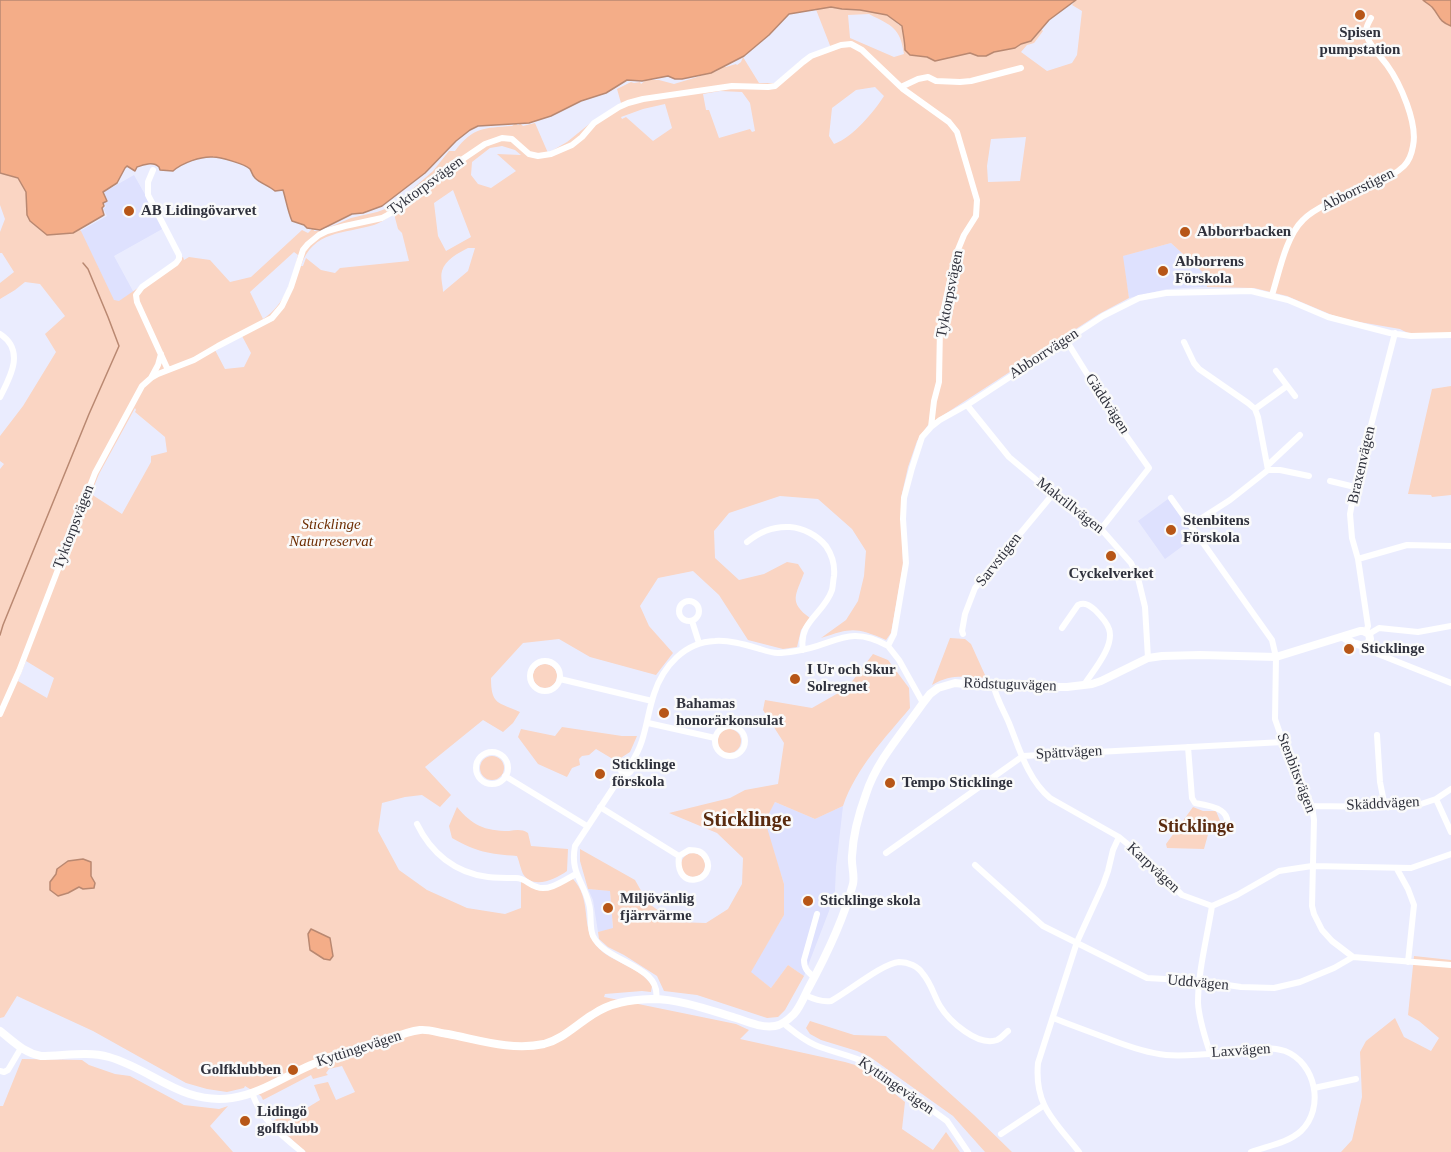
<!DOCTYPE html>
<meta charset="utf-8">
<style>
body{margin:0}
canvas{display:block;background:#eaecfe}
</style>
<canvas width="1451" height="1152"></canvas>
<script>
const c = document.querySelector('canvas').getContext('2d');
c.lineJoin = 'round';
function fillPath(path, color) { c.fillStyle = color; c.fill(path, 'evenodd'); }
function trace(path, color, width, dash) { c.strokeStyle = color; c.lineWidth = width; c.lineCap = dash ? 'butt' : 'round'; c.setLineDash(dash || []); c.stroke(path); }
function drawText(font, color, halo, rows, align = 'center') {
  c.font = font + ' "Times New Roman",serif'; c.lineWidth = 5; c.setLineDash([]); c.textBaseline = 'middle'; c.strokeStyle = halo; c.fillStyle = color; for (const [text, x, y, turn = 0] of rows) {
    c.save(); c.translate(x, y); c.rotate((+turn || 0) * Math.PI / 180); c.textAlign = isNaN(turn) ? turn : align; if (halo) c.strokeText(text, 0, 0); c.fillText(text, 0, 0); c.restore();
  }
}
const built = new Path2D(`
 M134 175 164 228 114 256 134 293 116 304 75 234 107 216 103 208 106 207 104 203 108 201 104 192Z
 M1171 243 1218 286 1167 289 1129 298 1122 256Z
 M1168 499 1195 537 1165 559 1138 521Z
 M775 802 815 819 843 806 836 867 835 891 829 911 804 976 788 965 771 988 750 972 784 915V884L764 821Z
 M588 889 610 891 613 929 598 932 593 900Z`);
const green = new Path2D(`
 M1076 0H1429L1451 24V335C1435 335 1414 338 1400 329L1348 320 1332 315 1287 296 1254 288 1207 287V276L1171 243 1123 256 1129 298 1099 314 928 425 917 441 908 467 901 498 903 566 891 633 886 640C855 627 852 628 821 638L846 620 858 601 864 576 866 551 852 529 818 499 780 496 729 513 714 531 715 558 739 580 764 574 787 562 798 564 804 573C796 595 788 602 810 618L801 630 797 647 783 649 748 640 719 595 693 571 658 578 640 606 649 626 673 653 656 675 590 657 559 639 523 643 491 678C491 705 498 702 520 712L513 723 503 732 483 720 425 767 451 795 440 807 422 795 405 797 382 803 378 831 399 870 427 890 467 908 505 914 521 908V881L535 889 573 879C591 898 582 923 593 941 606 963 639 964 652 986L651 992 642 991 605 994 604 997 736 1024 749 1030 740 1039 845 1062 862 1067 905 1102 902 1129 933 1150 946 1132 960 1152H306L272 1122C280 1117 284 1113 292 1117L320 1100 314 1085 328 1082 336 1100 355 1092 342 1066 329 1069 326 1073 328 1075 313 1079 311 1075 263 1100 261 1096 245 1086 244 1088 227 1092 207 1089 186 1083 93 1031 17 996 4 1017 0 1018V469L4 464 0 461V436L23 406 56 352 45 334 65 316 40 284 25 282 15 290 0 299V283L14 272 2 253H0V232L5 219 0 205V173L19 179 81 231 114 300 119 301 183 257 184 260 189 257 210 260 230 282 251 277 302 230 308 233 313 228 314 231H321L351 218 377 212 388 208 400 200 433 171 449 151H455C473 127 484 128 512 126L516 123 517 125H519L520 123 523 126 535 123 548 153 567 142 593 121 621 103 617 89 631 82 634 83 640 82 641 84 646 80H659L674 84 717 71 719 68 722 66 726 67 736 64 737 65 741 62 743 57 759 83H775L799 62 831 48 815 7 829 6 832 7 836 5 887 13 892 17V19L899 25H905L912 44 1042 30 1043 31 1034 43 1027 45 1021 52 1047 71 1072 63 1077 55 1082 11 1072 5ZM869 14C892 26 900 27 904 54L894 57 850 38 848 15ZM875 87 884 96C873 113 853 137 834 144L829 136 832 108 856 90ZM720 91 742 92 750 103 755 131 752 132 750 129 719 138 709 110H706L703 94ZM665 104 672 128 653 141 626 117 622 119 621 117 643 109ZM1026 137 1020 181 988 182 987 166 991 139ZM502 146 515 150 521 155 497 154 516 171 491 188 478 184 471 175 472 162 490 148ZM453 190 471 237 446 251 438 236 434 203ZM394 214 398 229 402 233 409 261 340 268 335 273 321 270 306 258 303 266H301C313 230 344 234 374 225 381 223 388 217 394 214ZM468 248H475L468 271 443 292C443 286 440 277 442 271 445 260 458 253 468 248ZM294 252 298 255C292 280 285 305 263 319L250 292ZM242 336 251 353 244 367 225 369 215 350ZM135 408 136 410 135 412 165 437 167 452 151 456V462L122 514 91 494 99 474ZM26 661 54 678 47 698 18 681Z
 M1451 386V495L1432 497 1431 495 1408 494 1432 389Z
 M950 638 965 639 971 644 985 675 984 678C963 677 951 674 932 685Z
 M873 654 888 660 909 688 910 708C885 738 856 768 843 806L815 819 775 802 765 821 784 884V915L751 972 771 988 788 965 804 976 785 1010 778 1017 767 1018 697 995 664 991 657 976 624 955 608 947 599 939 598 932 613 928 610 891 588 889 580 861V849L635 880 648 903 674 922 706 923 728 909 742 884 743 858 717 833 669 813 730 798 745 790 778 784 784 743 763 710 765 700 812 708 847 688Z
 M533 676a12 12 0 1 1 24 0a12 12 0 1 1-24 0Z
 M562 727 622 736H637L630 752 616 761 596 749 589 755 582 756 579 759 580 765 572 768 567 777 538 764 518 737 521 729 555 736Z
 M717 741a12 12 0 1 1 24 0a12 12 0 1 1-24 0Z
 M480 768a12 12 0 1 1 24 0a12 12 0 1 1-24 0Z
 M457 807C472 825 484 831 509 831 516 830 522 829 528 833L531 846 568 849 567 871C556 879 533 890 523 874 521 870 519 861 517 856 488 854 477 852 452 838L449 826Z
 M1193 807 1203 811H1216L1221 823 1210 827 1204 849 1167 848 1166 844Z
 M681 865a12 12 0 1 1 24 0a12 12 0 1 1-24 0Z
 M1414 956 1451 960V1152H1341L1352 1140 1362 1097 1360 1052 1366 1041 1395 1018 1404 1037 1431 1051 1439 1038 1419 1021 1408 1015Z
 M810 1021 854 1035 886 1036 974 1115 1012 1152H985L953 1116 870 1057 857 1051 821 1040 810 1034 806 1028Z
 M22 1059 82 1060 89 1065 115 1074 130 1076 184 1105 219 1109 228 1106 210 1126 233 1152H0V1106H3Z`);
const water = new Path2D(`
 M0 0H1076L1049 20 1031 41 1021 44 1015 48 994 52 986 56H978L970 53 935 61 927 57 910 55 905 50C905 42 903 34 902 26L887 15 860 10 842 9 831 7 789 14 769 35 744 56 711 73 682 79H675L668 76 642 81 627 80 606 93 581 101 551 116 529 123 478 126 470 130 456 141 425 173 382 206 363 213 352 214 320 230 307 228 304 225 292 221C288 212 286 200 283 190L275 191C269 186 260 183 255 178 252 175 252 172 250 169 245 164 220 157 213 157 201 156 182 163 173 171L160 170 159 167C153 161 144 165 137 167L135 171 127 166 125 168 117 183 103 192 107 201 103 203 104 206 102 208 104 215 73 233 47 235 30 221 27 215 26 192 18 178 0 173Z
 M1423 0H1451V26C1438 21 1440 16 1432 7 1431 6 1424 1 1423 0Z
 M83 859 91 862V876L95 883 94 888 83 889 79 887 68 893 58 896 50 890V882L56 874 57 869 68 861Z
 M311 929 330 938 333 956 330 960 324 959 310 950 308 934Z`);
const stream = new Path2D(`
 M0 635 3 625 89 414 119 346 108 317 88 269 83 263`);
const minor = new Path2D(`
 M901 87 918 79 928 77 936 81 960 82 971 81 1021 68
 M153 170 148 182V195L179 255V259L176 263 142 287 136 295 137 302 168 370
 M1272 295C1279 273 1286 236 1303 220 1317 205 1357 191 1376 182 1386 178 1396 174 1404 166 1409 161 1412 152 1413 146 1418 123 1400 83 1387 65 1381 57 1372 48 1368 39 1364 31 1367 25 1371 18
 M0 334C25 350 11 376 0 397
 M1066 340 1120 427 1149 468 1101 529
 M1184 342 1194 363 1199 369 1248 403 1255 409 1258 417 1268 470 1230 500 1191 525
 M1276 371 1295 396
 M151 378 158 365 161 354
 M967 405 1009 457 1053 494 1101 529 1131 563 1138 578 1145 607 1148 658
 M1255 409 1287 386
 M1268 465 1300 435
 M1268 470H1280L1309 476
 M1330 481 1355 487
 M1171 498 1272 640 1276 657 1275 719 1283 742 1312 806 1314 820 1312 906 1314 914 1322 930 1332 941 1353 957
 M747 542C759 532 774 526 790 527 803 528 817 535 826 546 832 555 835 566 834 576 833 581 833 586 832 590 824 614 798 621 803 650
 M1358 559 1407 545 1451 546
 M679 611a10 10 0 1 1 20 0a10 10 0 1 1-20 0Z
 M692 621 699 643
 M1062 628 1078 605C1085 602 1089 605 1095 610 1100 615 1107 622 1109 629 1115 646 1093 671 1084 685
 M1366 632 1368 626 1358 559 1352 538 1350 514 1355 487 1395 333
 M963 634 962 631 965 614 975 588 1053 494
 M1369 634 1379 628 1418 632 1451 626
 M1368 645 1378 654 1451 683
 M530 676a15 15 0 1 1 30 0a15 15 0 1 1-30 0Z
 M560 679 652 701
 M994 687C997 700 1004 711 1009 723 1019 748 1028 780 1050 798L1119 837 1142 856 1182 895 1212 906 1237 895 1279 871 1312 866 1411 868 1451 854
 M923 703 899 660 888 646 894 634 906 563 903 519 904 498 912 468 922 437 931 427 940 420 967 405 1103 316 1139 298 1166 293 1251 291 1288 300 1328 317 1390 333 1411 336 1451 335
 M0 714 19 671 95 473 142 386 151 378 158 374 194 360 218 346 272 318 282 306 291 287 303 250 308 244 319 235 327 231 345 226 382 218 391 213 404 206 457 163 485 144 502 138 512 139 529 154 538 156 551 154 572 145 582 137 594 123 619 107 628 103 643 99 732 86 768 87 775 86 803 62 811 56 841 45 851 44 862 50 903 89 949 122 957 132 977 200 976 216 964 235 955 257 940 327 939 382 934 401 931 427
 M648 723 715 738
 M715 741a15 15 0 1 1 30 0a15 15 0 1 1-30 0Z
 M1377 735 1380 782 1385 807
 M1188 747 1192 798 1195 803C1213 806 1237 810 1223 834
 M476 768a16 16 0 1 1 32 0a16 16 0 1 1-32 0Z
 M620 768a6 6 0 1 1 12 0a6 6 0 1 1-12 0Z
 M631 763C646 742 646 718 654 694 663 666 685 642 715 641 730 640 746 645 760 649 766 651 772 653 778 653 784 653 790 652 796 651 834 646 848 623 888 646
 M623 773 575 846C570 873 583 880 589 904 592 914 589 927 593 936 606 963 662 965 656 999
 M505 776 587 826
 M1436 799 1451 832
 M1312 806 1385 807 1415 806 1436 799 1451 789
 M600 807 679 856
 M417 824C431 853 455 873 488 877 497 878 507 878 516 878 525 878 529 885 537 887 549 892 566 879 576 874
 M689 850C697 850 702 851 706 858 718 881 674 893 679 856Z
 M886 853 1023 756 1283 742
 M975 865 1043 926 1147 978 1200 981 1241 987 1274 988 1300 982 1334 968 1353 957 1451 965
 M1397 869 1408 889 1414 905 1408 962
 M814 977C808 972 804 969 804 960L817 914
 M805 995C814 999 821 1002 831 1001 848 992 883 963 899 962 908 962 918 966 923 974 931 983 934 996 940 1006 949 1021 978 1047 997 1040 1002 1038 1004 1034 1008 1031
 M1053 1018C1071 1025 1090 1032 1109 1039 1127 1046 1146 1053 1166 1055 1190 1057 1215 1053 1239 1051 1254 1049 1270 1046 1285 1051 1316 1063 1325 1108 1301 1131 1288 1143 1267 1146 1251 1152
 M783 1023C793 1031 803 1040 815 1045 832 1052 850 1055 867 1063L947 1121 968 1152
 M1210 1053C1205 1037 1199 1020 1198 1003 1198 971 1207 938 1212 906
 M0 1071 4 1072 8 1070 21 1048
 M1314 1088 1356 1079
 M252 1093C261 1119 281 1135 302 1152
 M1001 1134 1043 1106
 M1079 1152C1055 1121 1034 1106 1038 1063L1077 942 1103 885 1108 871 1113 850 1119 837`);
const tertiary = new Path2D(`
 M0 1031C13 1041 24 1053 41 1056 64 1056 87 1051 109 1057 154 1070 181 1105 232 1098 260 1094 285 1076 311 1065 331 1055 355 1052 376 1044 391 1039 404 1032 420 1030 429 1029 439 1033 448 1034 479 1040 512 1051 544 1044 563 1039 576 1025 592 1015 611 1002 630 1000 652 999 680 999 709 1010 736 1018 748 1022 761 1028 775 1026 782 1025 789 1019 794 1014 800 1007 804 997 808 989 825 958 844 918 853 884 855 875 851 865 852 856 853 836 859 813 866 794 877 760 903 732 923 703L930 694 938 688 955 683 994 687H1067L1092 684 1101 681 1148 658 1162 656 1200 655 1276 657 1360 631H1363L1369 634 1370 639 1368 645 1364 646 1353 643 1343 637`);
const markers = [
 [1360,15,6,"#b75617"],
 [129,211,6,"#b75617"],
 [1185,232,6,"#b75617"],
 [1163,271,6,"#b75617"],
 [1171,530,6,"#b75617"],
 [1111,556,6,"#b75617"],
 [1349,649,6,"#b75617"],
 [795,679,6,"#b75617"],
 [664,713,6,"#b75617"],
 [600,774,6,"#b75617"],
 [890,783,6,"#b75617"],
 [808,901,6,"#b75617"],
 [608,908,6,"#b75617"],
 [293,1070,6,"#b75617"],
 [245,1121,6,"#b75617"]
];
const poiNames = [
 ["Spisen",1360,33,"center"],
 ["pumpstation",1360,50,"center"],
 ["AB Lidingövarvet",141,211],
 ["Abborrbacken",1197,232],
 ["Abborrens",1175,262],
 ["Förskola",1175,279],
 ["Stenbitens",1183,521],
 ["Förskola",1183,538],
 ["Cyckelverket",1111,574,"center"],
 ["Sticklinge",1361,649],
 ["I Ur och Skur",807,670],
 ["Solregnet",807,687],
 ["Bahamas",676,704],
 ["honorärkonsulat",676,721],
 ["Sticklinge",612,765],
 ["förskola",612,782],
 ["Tempo Sticklinge",902,783],
 ["Miljövänlig",620,899],
 ["fjärrvärme",620,916],
 ["Sticklinge skola",820,901],
 ["Golfklubben",281,1070,"right"],
 ["Lidingö",257,1112],
 ["golfklubb",257,1129]
];
const streetNames = [
 ["Tyktorpsvägen",426,186,-36],
 ["Abborrstigen",1358,190,-26],
 ["Tyktorpsvägen",950,294,-79],
 ["Abborrvägen",1044,354,-33],
 ["Gäddvägen",1107,404,57],
 ["Braxenvägen",1362,465,-77],
 ["Makrillvägen",1070,506,38],
 ["Tyktorpsvägen",74,527,-69],
 ["Sarvstigen",999,560,-52],
 ["Rödstuguvägen",1010,685,2],
 ["Spättvägen",1069,753,-3],
 ["Stenbitsvägen",1296,773,69],
 ["Skäddvägen",1383,804,-3],
 ["Karpvägen",1153,868,43],
 ["Uddvägen",1198,983,5],
 ["Kyttingevägen",359,1049,-18],
 ["Laxvägen",1241,1051,-4],
 ["Kyttingevägen",896,1086,35]
];
const parkNames = [
 ["Sticklinge",331,525],
 ["Naturreservat",331,542]
];
const quarterNames = [
 ["Sticklinge",1196,827]
];
const districtNames = [
 ["Sticklinge",747,821]
];
fillPath(built, '#dee1fe');
fillPath(green, '#fad5c3');
fillPath(water, '#f4ad88');
trace(water, '#b98871', 1.5);
trace(stream, '#b98871', 1.5);
trace(minor, '#fff', 6);
trace(tertiary, '#fff', 8);
for (const [x, y, r, color] of markers) { const dot = new Path2D(); dot.arc(x, y, r, 0, 2 * Math.PI); c.fillStyle = color; c.fill(dot); trace(dot, '#fafafa', 2); }
drawText('bold 15px', '#2f313c', '#fafafa', poiNames, 'left');
drawText('15px', '#2f313c', '#fafafa', streetNames);
drawText('italic 15px', '#6e2f05', '#fafafa', parkNames);
drawText('bold 18px', '#5a2b0f', '#fafafa', quarterNames);
drawText('bold 21px', '#5a2b0f', '#fafafa', districtNames);
</script>
